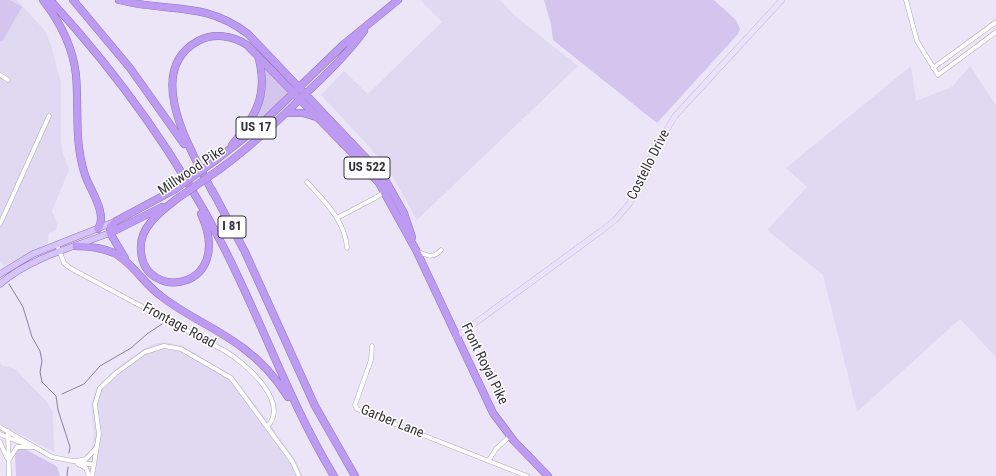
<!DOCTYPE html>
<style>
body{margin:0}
canvas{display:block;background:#ebe5f7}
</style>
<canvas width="996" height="476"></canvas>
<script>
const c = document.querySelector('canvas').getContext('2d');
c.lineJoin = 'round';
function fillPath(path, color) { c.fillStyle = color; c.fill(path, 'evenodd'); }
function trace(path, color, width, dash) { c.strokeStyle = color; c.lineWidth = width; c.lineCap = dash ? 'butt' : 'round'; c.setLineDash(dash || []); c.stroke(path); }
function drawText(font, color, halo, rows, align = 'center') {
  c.font = font + ' "Roboto Condensed",sans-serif'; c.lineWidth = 3; c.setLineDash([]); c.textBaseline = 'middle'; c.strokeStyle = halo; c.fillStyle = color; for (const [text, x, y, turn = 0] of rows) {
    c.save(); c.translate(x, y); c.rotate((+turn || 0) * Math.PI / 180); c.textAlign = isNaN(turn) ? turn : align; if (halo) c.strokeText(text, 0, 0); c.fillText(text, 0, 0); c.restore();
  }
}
const built = new Path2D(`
 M0 0H17L45 31 51 45 61 83V141L63 154 69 170 52 211 57 224 56 231 49 233 48 243 4 266 0 262Z
 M423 0H500L514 15 578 66 417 220 389 170 365 142 321 95 344 71 368 94 442 22 421 1Z
 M911 66 916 101 952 87 970 66 996 105V357L960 319 857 412 823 275 767 230 807 187 786 168Z
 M163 342 183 346 233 376 270 424 295 459 303 476H87L94 434 91 404 97 387 114 370 143 349 153 344Z
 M0 362 1 365 15 369 48 403 53 413 54 452 0 424Z`);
const green = new Path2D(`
 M0 0H10L22 7 2 42 0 41Z
 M544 0H714L736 20 740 29 738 34 657 123 553 40 551 24Z
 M264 66 288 90 287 93 233 145C254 123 272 98 264 66Z
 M23 448 51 463 57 467 60 476H16L15 455 18 450Z`);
const stream = new Path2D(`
 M9 284 23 307 32 337 40 351 42 361 40 372 42 382 56 396 58 410 70 447 69 453
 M62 394 84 384 100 366 131 348 147 334 162 324
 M67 476 68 467`);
const street = new Path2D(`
 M906 0 917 41 938 75 996 32
 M933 68 996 22
 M0 75 8 80
 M307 182C324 201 345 220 347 248
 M337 218 375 198 384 192
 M0 224 49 116
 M57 245 64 263 70 268 225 351C245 363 291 402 267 427
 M417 251C427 256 433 259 441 250
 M372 346 371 360 355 405 357 409 527 476
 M0 427 52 457 94 465
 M8 431 9 476
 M0 434 27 445
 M0 442 7 458
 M10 458 17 447H33
 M489 460 496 449 510 436
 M76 461 86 459 96 448
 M78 464 86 468 89 476
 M92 476 99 434 95 404 100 388 116 373 145 352 164 346 181 349 231 378 292 461 299 476`);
const secondary = new Path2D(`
 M456 337 601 231 615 220 630 203 653 152 675 116 782 0`);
const primary = new Path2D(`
 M0 274 33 254 114 222
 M0 284C30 258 73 247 110 233`);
const highway = new Path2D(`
 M43 0C60 22 73 47 76 75 79 109 74 142 85 175 90 190 108 214 98 229
 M50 0C117 73 177 156 222 244 262 321 289 402 334 476
 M73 0 130 68 184 144
 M119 0C168 13 203 0 248 34L383 176 404 213 412 237
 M287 113H303L316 117
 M232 145C256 116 269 94 258 56
 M216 160 259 126 344 44 398 0
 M220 169C250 147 275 124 301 98 324 77 346 56 364 31
 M212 190 245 252 315 406 355 476
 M213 193C194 155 141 72 198 41 213 33 232 35 247 45L356 157 379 183 416 250 493 413 514 441 548 476
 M178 198C169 205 158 213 151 222 144 230 140 240 141 251 144 303 236 290 201 214
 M110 233 162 207
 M76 246C89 247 101 247 114 253 132 262 144 284 161 296 186 316 217 328 243 348 261 361 276 378 288 397
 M125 258 110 233V227L116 221 174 190`);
const highwayBridge = new Path2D(`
 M174 190 216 160
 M178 198 220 169`);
const shields = [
 [256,128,40],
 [367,168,46],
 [232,227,28]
];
const shieldNames = [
 ["US 17",256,128],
 ["US 522",367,168],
 ["I 81",232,227]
];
const streetNames = [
 ["Costello Drive",649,165,-63],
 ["Millwood Pike",192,171,-34],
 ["Frontage Road",179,326,28],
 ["Front Royal Pike",484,364,64],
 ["Garber Lane",392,422,22]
];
fillPath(built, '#e0d9f1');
fillPath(green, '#d3c5ee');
trace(stream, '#8a7e9f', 1);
trace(street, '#ada8b8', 5);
trace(secondary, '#ada8b8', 6);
trace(primary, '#8d76b2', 7);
trace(highway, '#8d76b2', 8);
trace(street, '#fff', 4);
trace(secondary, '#ebe1fb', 5.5);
trace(primary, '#d7c3f8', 6);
trace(highway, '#bd9bf3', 7);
trace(highwayBridge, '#8d76b2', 8, []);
trace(highwayBridge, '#bd9bf3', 7);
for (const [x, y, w] of shields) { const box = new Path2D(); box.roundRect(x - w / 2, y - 11, w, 22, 3); c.fillStyle = '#fff'; c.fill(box); trace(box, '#353239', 1); }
drawText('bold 13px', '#353239', null, shieldNames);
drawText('14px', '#353239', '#fff', streetNames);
</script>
